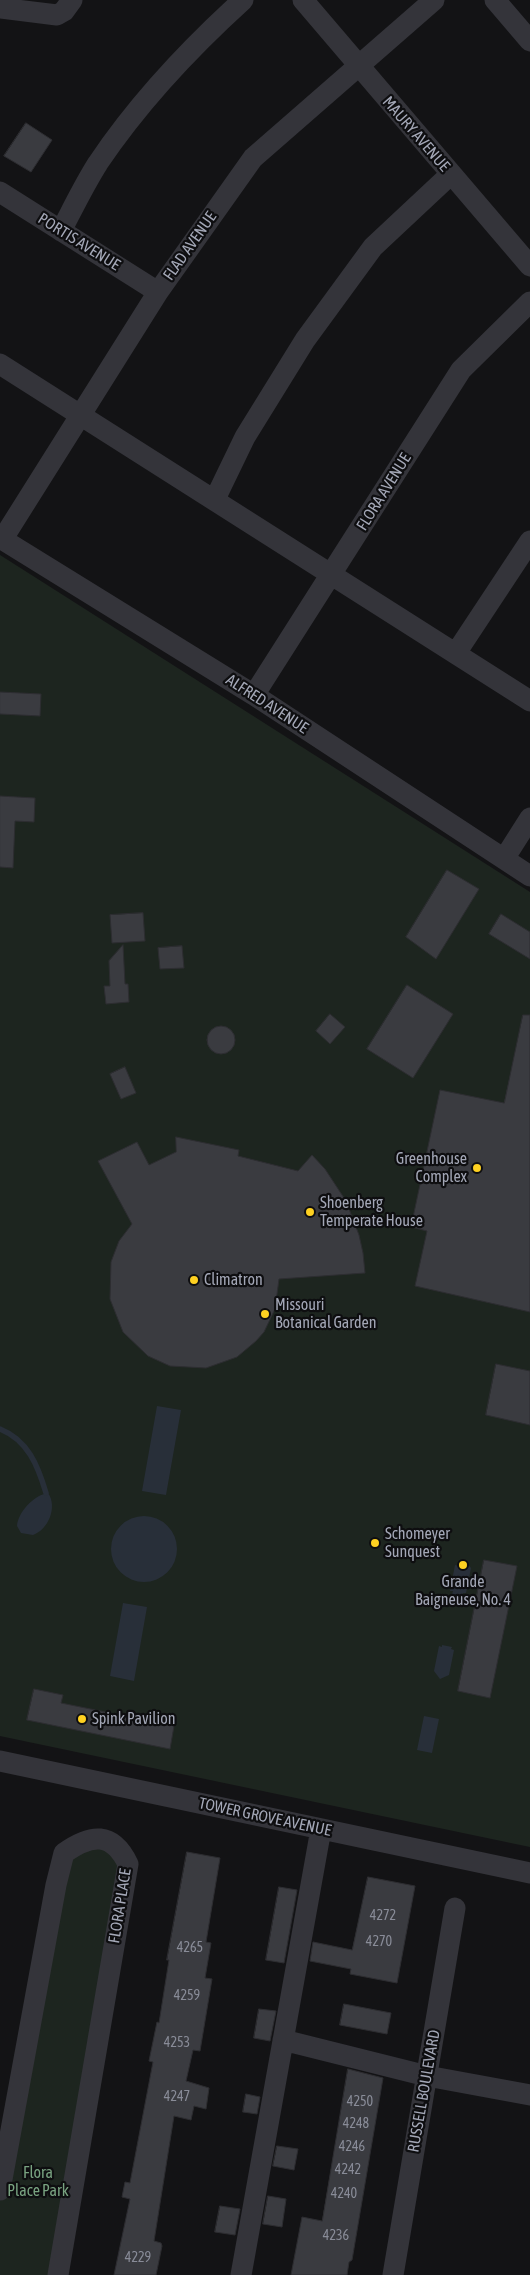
<!DOCTYPE html>
<style>
body{margin:0}
canvas{display:block;background:#131315}
</style>
<canvas width="530" height="2275"></canvas>
<script>
const c = document.querySelector('canvas').getContext('2d');
c.lineJoin = 'round';
function fillPath(path, color) { c.fillStyle = color; c.fill(path, 'evenodd'); }
function trace(path, color, width, dash) { c.strokeStyle = color; c.lineWidth = width; c.lineCap = dash ? 'butt' : 'round'; c.setLineDash(dash || []); c.stroke(path); }
function drawText(font, color, halo, rows, align = 'center') {
  c.font = font + ' "Asap Condensed",sans-serif'; c.lineWidth = 4.5; c.setLineDash([]); c.textBaseline = 'middle'; c.strokeStyle = halo; c.fillStyle = color; for (const [text, x, y, turn = 0] of rows) {
    c.save(); c.translate(x, y); c.rotate((+turn || 0) * Math.PI / 180); c.textAlign = isNaN(turn) ? turn : align; if (halo) c.strokeText(text, 0, 0); c.fillText(text, 0, 0); c.restore();
  }
}
const green = new Path2D(`
 M0 555 530 892V1847L0 1736Z
 M78 1844 121 1849 58 2275H0V2190L56 1885Z`);
const water = new Path2D(`
 M157 1406 181 1410 166 1495 142 1491Z
 M48 1493C58 1507 48 1530 33 1535L21 1533 17 1526C18 1512 34 1495 48 1493Z
 M111 1549a33 33 0 1 1 66 0a33 33 0 1 1-66 0Z
 M462 1561H465L471 1568 466 1593H463L462 1596 452 1594 453 1591H450L455 1565 459 1566Z
 M123 1603 147 1607 134 1681 110 1676Z
 M442 1645 452 1647 451 1649 454 1650 449 1675 440 1679 434 1671 439 1646 442 1647Z
 M424 1716 439 1719 432 1753 417 1750Z`);
const stream = new Path2D(`
 M0 1429C28 1440 38 1466 46 1493`);
const building = new Path2D(`
 M26 123 52 140 31 172 4 156Z
 M0 692 41 694 40 716 0 714Z
 M0 796 35 798 34 822 15 821 13 868 0 867Z
 M447 870 479 889 436 959 406 937Z
 M143 913 145 941 112 943 110 915Z
 M501 914 530 932V959L489 934Z
 M123 945 125 984H128L129 1002 106 1004 104 986H110L109 961Z
 M182 946 184 968 160 969 158 948Z
 M407 985 453 1014 413 1078 367 1049Z
 M330 1014 345 1027 330 1044 316 1031Z
 M523 1015H530V1312L415 1286 427 1231 411 1227 440 1090 504 1103Z
 M207 1040a14 14 0 1 1 28 0a14 14 0 1 1-28 0Z
 M125 1067 136 1093 121 1099 110 1074Z
 M176 1137 239 1150 238 1156 298 1171 312 1155 325 1169 346 1201 359 1235 363 1253 365 1273 279 1279 275 1309 264 1332 256 1341 237 1357 206 1368 170 1366 148 1356 123 1332 110 1299 111 1262 119 1241 132 1224 98 1161 137 1142 149 1165 176 1152Z
 M496 1364 530 1371V1425L486 1415Z
 M484 1560 517 1566 490 1698 458 1691Z
 M34 1689 63 1695 61 1703 174 1726 170 1749 27 1720Z
 M187 1852 220 1858 206 1942 211 1943 205 1978 212 1979 200 2051 193 2050 186 2081 209 2088 206 2109 194 2106 191 2120 174 2116 154 2241 161 2243 162 2246 156 2275H114L130 2199 122 2197 125 2182 130 2183 153 2062 149 2061 157 2022 159 2023 169 1960H167Z
 M368 1877 415 1886 397 1983 350 1974 351 1969 310 1961 313 1942 352 1950Z
 M279 1887 297 1890 284 1963 266 1960Z
 M344 2004 391 2013 387 2034 340 2025Z
 M259 2009 276 2011 270 2041 254 2038Z
 M348 2069 383 2078 352 2260 349 2262 347 2275H291L302 2217 322 2221Z
 M246 2094 260 2097 257 2114 243 2112Z
 M277 2146 298 2149 294 2170 273 2166Z
 M268 2196 286 2199 282 2227 263 2224Z
 M220 2206 240 2209 235 2235 215 2232Z`);
const minor = new Path2D(`
 M303 0 530 266
 M495 0 530 41
 M0 8 57 15 64 11 72 0
 M0 192 158 292
 M61 231C73 208 84 185 98 163 139 102 189 49 243 0
 M0 364 530 701
 M215 499 245 437 305 340 373 247 451 174
 M0 538 254 695 530 876
 M2 540 158 292 253 158 434 0
 M456 653 530 541
 M254 695 461 370 530 302
 M504 859 530 818
 M0 1761 530 1873
 M283 2040 427 2076 530 2095
 M0 2190 56 1885 64 1853C91 1834 112 1831 128 1864L58 2275
 M241 2275 321 1829
 M393 2275 455 1908`);
const markers = [
 [477,1168,5,"#fed121"],
 [310,1212,5,"#fed121"],
 [194,1280,5,"#fed121"],
 [265,1314,5,"#fed121"],
 [375,1543,5,"#fed121"],
 [463,1565,5,"#fed121"],
 [82,1719,5,"#fed121"]
];
const numberNames = [
 ["4272",383,1916],
 ["4270",379,1942],
 ["4265",190,1948],
 ["4259",187,1996],
 ["4253",177,2043],
 ["4247",177,2097],
 ["4250",360,2102],
 ["4248",356,2124],
 ["4246",352,2147],
 ["4242",348,2170],
 ["4240",344,2194],
 ["4236",336,2236],
 ["4229",138,2258]
];
const streetNames = [
 ["MAURY AVENUE",416,134,49],
 ["PORTIS AVENUE",79,242,32],
 ["FLAD AVENUE",190,246,-55],
 ["FLORA AVENUE",384,492,-58],
 ["ALFRED AVENUE",267,704,33],
 ["TOWER GROVE AVENUE",265,1817,12],
 ["FLORA PLACE",120,1906,-81],
 ["RUSSELL BOULEVARD",424,2091,-80]
];
const poiNames = [
 ["Greenhouse",467,1159,"right"],
 ["Complex",467,1177,"right"],
 ["Shoenberg",320,1203],
 ["Temperate House",320,1221],
 ["Climatron",204,1280],
 ["Missouri",275,1305],
 ["Botanical Garden",275,1323],
 ["Schomeyer",385,1534],
 ["Sunquest",385,1552],
 ["Grande",463,1582,"center"],
 ["Baigneuse, No. 4",463,1600,"center"],
 ["Spink Pavilion",92,1719]
];
const parkNames = [
 ["Flora",38,2173],
 ["Place Park",38,2191]
];
fillPath(green, '#1d251f');
fillPath(water, '#282f39');
trace(stream, '#282f39', 5.5);
fillPath(building, '#3a3b40');
trace(building, '#2d2d31', 1);
trace(minor, '#34343a', 21);
for (const [x, y, r, color] of markers) { const dot = new Path2D(); dot.arc(x, y, r, 0, 2 * Math.PI); c.fillStyle = color; c.fill(dot); trace(dot, '#0e0e10', 2); }
drawText('14px', '#898c98', null, numberNames);
drawText('16px', '#a3a7b6', '#0e0e10', streetNames);
drawText('16px', '#a3a7b6', '#0e0e10', poiNames, 'left');
drawText('16px', '#79a381', '#0e0e10', parkNames);
</script>
